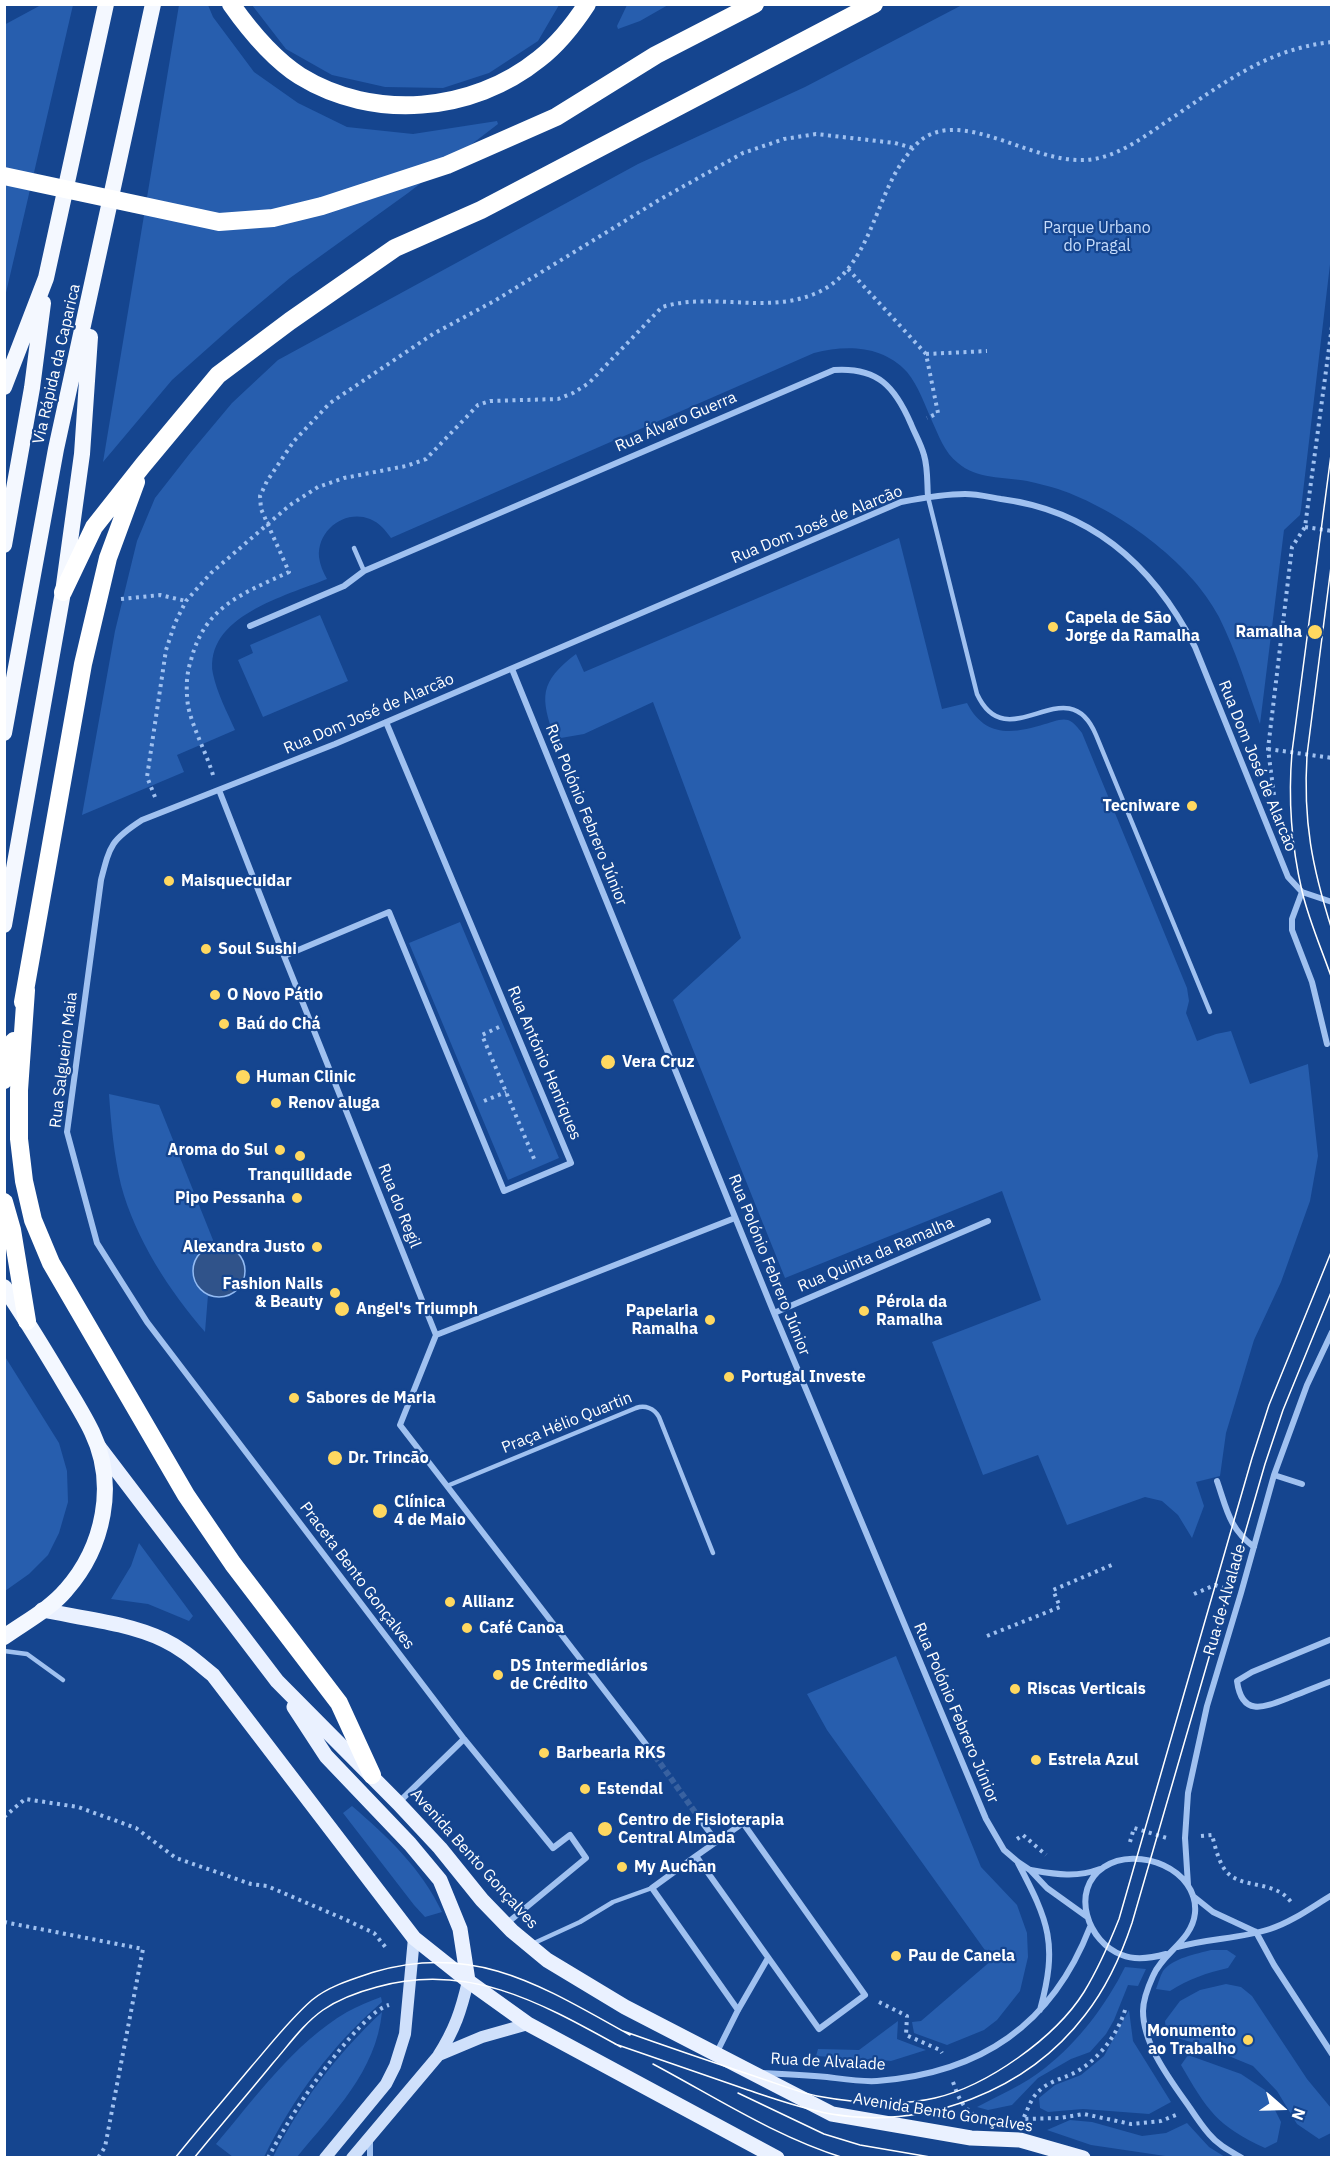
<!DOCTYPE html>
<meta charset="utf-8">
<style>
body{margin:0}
#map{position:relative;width:1336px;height:2162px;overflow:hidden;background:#15458f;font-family:"IBM Plex Sans",sans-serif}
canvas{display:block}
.frame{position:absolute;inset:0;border:6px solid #fff;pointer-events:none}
.north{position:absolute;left:1252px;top:2078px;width:60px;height:60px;-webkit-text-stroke:4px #15458f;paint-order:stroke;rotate:110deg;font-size:16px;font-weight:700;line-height:24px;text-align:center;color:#fff}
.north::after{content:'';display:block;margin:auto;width:21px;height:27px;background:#fff;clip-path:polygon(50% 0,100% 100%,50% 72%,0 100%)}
</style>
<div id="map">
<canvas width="1336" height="2162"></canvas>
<div class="frame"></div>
<div class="north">N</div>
</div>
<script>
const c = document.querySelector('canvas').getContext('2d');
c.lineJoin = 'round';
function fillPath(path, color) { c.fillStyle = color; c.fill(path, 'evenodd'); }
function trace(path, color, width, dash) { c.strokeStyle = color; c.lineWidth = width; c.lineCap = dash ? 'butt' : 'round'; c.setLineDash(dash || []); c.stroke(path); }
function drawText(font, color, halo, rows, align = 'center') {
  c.font = font + ' "IBM Plex Sans",sans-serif'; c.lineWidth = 4.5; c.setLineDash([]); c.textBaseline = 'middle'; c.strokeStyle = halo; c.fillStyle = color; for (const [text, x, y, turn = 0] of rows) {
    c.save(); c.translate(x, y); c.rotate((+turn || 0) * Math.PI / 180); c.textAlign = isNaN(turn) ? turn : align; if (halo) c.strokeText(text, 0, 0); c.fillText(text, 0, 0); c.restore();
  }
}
const green = new Path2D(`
 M41 5H73L5 297 4 25Z
 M179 5H208L213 17 254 72 298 103 347 127 413 134 497 121 498 124 408 193 290 278 235 324 172 380 103 462Z
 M252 5H559L538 41 489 73 443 88 385 87 332 75 286 49Z
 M627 5V4L668 5 640 21 618 29 617 26Z
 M962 5H1331V256L1301 509 1300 515 1284 530 1260 724C1247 688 1236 651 1219 617 1190 561 1117 509 1058 489 1048 486 1037 483 1027 481 1004 477 976 479 958 463 944 452 939 436 932 421 925 405 918 385 907 372 882 345 846 345 814 353L391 538C385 530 380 523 370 519 345 509 317 530 319 557 320 565 323 572 327 579 286 596 204 616 213 674 217 693 227 712 235 730L177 755 184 772 82 815 115 631 137 541 155 498 191 452 232 403 278 360 638 164 805 87Z
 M899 538 942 709 967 703C985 738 1013 734 1045 724 1052 722 1061 718 1068 720 1074 722 1078 728 1082 733L1187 988 1189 1001 1186 1013 1197 1041 1216 1034 1231 1031 1250 1084 1308 1064 1318 1156 1310 1201 1281 1282 1254 1340 1226 1433 1220 1476 1196 1482 1204 1506 1192 1538 1178 1515 1162 1501 1145 1497 1067 1525 1038 1455 983 1475 932 1342 1041 1300 1002 1191 785 1278 673 1000 741 938 653 702 584 734 555 739C540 697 539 682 576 654L584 672Z
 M320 615 348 681 263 717 238 660 253 653 250 645Z
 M460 922 559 1158 508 1180 409 943Z
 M109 1094 159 1105 215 1245 205 1249 201 1290 208 1295 205 1332C170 1292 135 1238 121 1185 114 1155 111 1124 109 1094Z
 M4 1355 59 1443 67 1471 68 1502 59 1533 48 1555 29 1574 5 1591Z
 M139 1543 193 1616 189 1621 148 1604 111 1599 131 1566Z
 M896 1656 981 1867 1017 1905 1027 1933 1028 1957 1020 1991 997 2020 984 2030 947 2045 914 2033 912 2022 921 2021 992 1960 827 1730 807 1694Z
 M352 1806C388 1837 421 1868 442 1912L425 1917 414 1905 343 1813Z
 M1211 1950H1227L1236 1956 1228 1968C1206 1973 1189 1979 1170 1991L1156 1989C1158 1984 1160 1976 1163 1971 1173 1958 1196 1954 1211 1950Z
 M1125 1967 1146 1969 1138 1986 1128 1985 1114 2020 1106 2034 1090 2052 1071 2059 1038 2078 1012 2105 988 2110 977 2107C1000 2095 1025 2084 1045 2068 1079 2041 1106 2005 1125 1967Z
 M1226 1984 1241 1987 1252 1996 1307 2079 1331 2108V2133L1319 2139 1297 2124 1277 2091 1253 2066 1202 2045 1177 2038 1166 2032 1165 2021 1180 2001 1200 1990Z
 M381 1997 382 2002C332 2045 293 2098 264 2157H233L216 2144C255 2098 294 2043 347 2012 358 2006 370 2001 381 1997Z
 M1129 2010 1133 2041 1171 2102 1149 2114 1083 2109 1048 2112 1040 2108 1039 2098 1055 2085 1081 2075 1104 2056Z
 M382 2012C376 2072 333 2113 297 2157H273C301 2102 336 2055 382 2012Z
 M898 2021 897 2039 926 2050 891 2061 816 2056 818 2049 859 2050Z
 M1188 2055 1241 2074 1265 2090 1281 2122 1277 2142 1265 2148C1217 2126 1207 2110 1181 2065Z
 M1070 2120 1092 2122 1142 2136 1166 2133 1187 2123 1209 2147 1225 2157H1172L1091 2145 1047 2130Z`);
const water = new Path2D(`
 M193 1271a26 26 0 1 1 52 0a26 26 0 1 1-52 0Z`);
const minorTunnel = new Path2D(`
 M655 1756 702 1822`);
const path = new Path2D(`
 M848 269 926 354 938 413 927 418
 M926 354 987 351
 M1305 527 1332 531
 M121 599 160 595 186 601
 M1268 749 1332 758
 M213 775C206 752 193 729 188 706 186 690 186 675 191 660 205 606 242 594 289 572L261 509 260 496 267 481 294 441 330 403 433 334 496 300 659 200 743 153 784 139 816 134 895 143 913 148
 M1274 795 1268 749 1292 547 1305 527 1332 326
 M155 797 147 777 166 650 175 623 186 601 211 573 290 505 318 487 344 478 406 466 426 459 478 405 490 401 558 399 573 393 589 383 662 307C711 292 766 314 814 294 870 272 873 201 905 158 911 150 918 141 927 136 974 111 1043 172 1099 158 1124 152 1145 136 1166 122 1220 86 1265 49 1332 42
 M499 1027 482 1035 535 1161
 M484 1101 506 1092
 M1194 1594 1215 1585 1226 1589
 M987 1636 1060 1607 1053 1590 1114 1564
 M4 1817 25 1799 78 1807 136 1828 176 1858 251 1884 267 1886 342 1918 374 1933 387 1949
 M1201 1836 1212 1835C1215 1846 1218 1860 1225 1870 1240 1890 1274 1879 1291 1902
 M1017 1839 1023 1835 1046 1855
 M1130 1842 1134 1828 1170 1839
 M4 1922 143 1949 105 2147 98 2158
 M879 2002 907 2016 906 2035 940 2050 942 2053
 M1125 2010C1117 2036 1097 2062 1072 2074 1061 2079 1048 2082 1039 2091 1031 2098 1028 2109 1023 2119L1060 2118 1084 2114 1131 2124 1161 2121 1176 2115
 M953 2082C958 2096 962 2108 975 2115
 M268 2158C293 2111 321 2070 356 2031 365 2022 376 2009 389 2005`);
const service = new Path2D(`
 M928 497 977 694C1008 761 1067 665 1096 735L1210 1012
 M354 548 364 571
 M447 1486 636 1408C645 1405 654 1408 659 1417L713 1553
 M4 1651 27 1654 63 1680
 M532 1944 580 1922 613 1902 652 1888`);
const minor = new Path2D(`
 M250 626 344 586 364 571 834 370C878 367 895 387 911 424 915 434 921 444 924 455 928 468 927 484 928 497
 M512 669 774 1313 986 1819 1004 1850 1018 1862 1030 1870 1047 1888 1086 1916
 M219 790 284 956 436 1335 735 1218
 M1302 892 1292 919V930L1312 982 1327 1044
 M284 956 389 912 504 1191 571 1163 386 722
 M774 1313 988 1221
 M436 1335 400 1425 655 1756
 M1274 1475 1302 1484
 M1217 1481C1227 1510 1229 1528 1254 1547
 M1332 1639 1252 1672 1237 1681C1242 1718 1265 1707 1291 1697 1304 1692 1318 1686 1332 1681
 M398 1803 464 1739
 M702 1822 716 1841
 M743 1823 865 1995 819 2029 696 1856Z
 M696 1856 652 1888 738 2010
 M1018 1863C1049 1922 1058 1944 1040 2010
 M1031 1870C1055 1874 1076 1878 1100 1869
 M1188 1885 1185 1838 1188 1793 1207 1706 1241 1593 1274 1475 1307 1385 1332 1332
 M1193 1896 1213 1912 1256 1932
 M506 1924 586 1858 570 1835 553 1848 464 1739 147 1322 97 1243 67 1132 101 880C110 845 111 840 142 820L335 744 901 502C922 498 943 494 965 494 977 494 989 497 1001 499 1093 511 1154 566 1195 647L1288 877 1302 892 1332 902
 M1256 1932 1274 1965 1332 2054
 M1178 1947C1208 1938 1240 1939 1270 1929 1292 1922 1312 1907 1332 1895
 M1166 1954C1152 1958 1136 1961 1122 1955 1088 1943 1069 1890 1104 1867 1137 1845 1199 1869 1195 1913 1192 1941 1163 1952 1153 1976 1148 1987 1143 1999 1143 2011 1143 2045 1171 2081 1190 2108 1196 2117 1202 2126 1209 2134 1218 2145 1230 2151 1242 2158
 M716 2054 738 2010 768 1958
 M762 2073C784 2074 805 2075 827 2077 843 2079 860 2082 877 2081 981 2073 1052 2025 1090 1927
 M370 2158V2140`);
const secondary = new Path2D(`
 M439 2055 482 2037 528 2024
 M325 2158 386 2084 395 2066 405 2034 414 1938
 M352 2158 438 2056C455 2029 461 2011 468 1981`);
const primary = new Path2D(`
 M99 1447 277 1681 398 1803 440 1848 482 1900 512 1931 547 1960 625 2007 832 2114 971 2138 1020 2140 1083 2158
 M42 1610C81 1618 129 1623 164 1640 183 1649 197 1662 213 1675L414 1938 468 1981 528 2024 777 2158
 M294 1707 326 1756 410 1844 440 1880 460 1929 468 1981`);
const trunk = new Path2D(`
 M4 387 46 278 106 4
 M4 545 32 388 43 303
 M4 733 56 449 153 4
 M4 925 63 592 82 454 90 337
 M4 1287C24 1316 42 1346 60 1376 71 1395 83 1413 92 1432 117 1484 104 1547 66 1590 50 1609 25 1622 4 1637`);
const motorway = new Path2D(`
 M231 4C250 31 272 58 300 76 373 121 472 113 539 59 557 45 574 24 587 4
 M4 176 219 222 273 218 322 206 447 165 556 117 656 55 755 4
 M63 592 94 527 143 465 218 375 290 321 395 248 481 210 874 4
 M26 990 19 1090V1139L24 1181 33 1220 51 1263 186 1495 233 1564 339 1703 372 1775
 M23 1002 83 664 108 558 136 482
 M4 1080 14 1041
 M4 1202 12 1230 27 1321`);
const tram = new Path2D(`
 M1332 447 1292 752C1288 800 1291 844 1302 891 1309 921 1322 950 1332 979
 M1332 559 1307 755C1303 821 1312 867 1332 930
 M623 2031C668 2047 712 2062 757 2077 776 2083 797 2092 817 2096 855 2103 897 2107 935 2098 987 2086 1055 2038 1084 1992 1098 1969 1109 1944 1119 1919L1252 1458 1269 1405 1332 1250
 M615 2044C660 2060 704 2075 748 2090 775 2099 803 2109 831 2114 925 2130 1027 2091 1085 2015 1107 1987 1121 1956 1132 1923L1265 1464 1283 1410 1332 1290
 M653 2064C715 2097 776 2137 844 2158
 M738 2093 824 2134 860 2145 936 2158
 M175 2158C200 2127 226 2097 251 2067 271 2044 289 2020 312 2000 329 1986 353 1979 374 1972 476 1942 543 1987 630 2035
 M194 2158C220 2126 247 2095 273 2063 288 2046 303 2024 323 2010 339 1999 358 1992 377 1987 469 1961 543 2004 621 2047`);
const markers = [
 [1053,627,6,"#ffd860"],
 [1315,632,8,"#ffd860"],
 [1192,806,6,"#ffd860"],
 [169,881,6,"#ffd860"],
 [206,949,6,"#ffd860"],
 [215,995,6,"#ffd860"],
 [224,1024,6,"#ffd860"],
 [608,1062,8,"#ffd860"],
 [243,1077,8,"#ffd860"],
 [276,1103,6,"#ffd860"],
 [280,1150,6,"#ffd860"],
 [300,1156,6,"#ffd860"],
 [297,1198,6,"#ffd860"],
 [317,1247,6,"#ffd860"],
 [335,1293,6,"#ffd860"],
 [342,1309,8,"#ffd860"],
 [864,1311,6,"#ffd860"],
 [710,1320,6,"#ffd860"],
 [729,1377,6,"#ffd860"],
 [294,1398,6,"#ffd860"],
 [335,1458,8,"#ffd860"],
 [380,1511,8,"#ffd860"],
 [450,1602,6,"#ffd860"],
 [467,1628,6,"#ffd860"],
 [498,1675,6,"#ffd860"],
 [1015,1689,6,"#ffd860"],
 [544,1753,6,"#ffd860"],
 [1036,1760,6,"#ffd860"],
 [585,1789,6,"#ffd860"],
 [605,1829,8,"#ffd860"],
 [622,1867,6,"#ffd860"],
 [896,1956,6,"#ffd860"],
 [1248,2040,6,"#ffd860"]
];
const parkNames = [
 ["Parque Urbano",1097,228],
 ["do Pragal",1097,246]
];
const streetNames = [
 ["Via Rápida da Caparica",57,364,-77],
 ["Rua Álvaro Guerra",676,422,-23],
 ["Rua Dom José de Alarcão",817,525,-22],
 ["Rua Dom José de Alarcão",369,714,-23],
 ["Rua Dom José de Alarcão",1257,766,68],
 ["Rua Polónio Febrero Júnior",586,815,68],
 ["Rua Salgueiro Maia",64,1060,-83],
 ["Rua António Henriques",544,1063,67],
 ["Rua do Regil",399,1206,68],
 ["Rua Quinta da Ramalha",876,1255,-23],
 ["Rua Polónio Febrero Júnior",769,1265,68],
 ["Praça Hélio Quartin",567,1423,-22],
 ["Praceta Bento Gonçalves",357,1576,53],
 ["Rua de Alvalade",1225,1600,-74],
 ["Rua Polónio Febrero Júnior",956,1713,67],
 ["Avenida Bento Gonçalves",474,1859,48],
 ["Rua de Alvalade",828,2062,3],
 ["Avenida Bento Gonçalves",943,2113,9]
];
const poiNames = [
 ["Capela de São",1065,618],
 ["Jorge da Ramalha",1065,636],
 ["Ramalha",1302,632,"right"],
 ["Tecniware",1180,806,"right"],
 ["Maisquecuidar",181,881],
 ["Soul Sushi",218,949],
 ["O Novo Pátio",227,995],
 ["Baú do Chá",236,1024],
 ["Vera Cruz",622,1062],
 ["Human Clinic",256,1077],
 ["Renov aluga",288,1103],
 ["Aroma do Sul",268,1150,"right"],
 ["Tranquilidade",300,1175,"center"],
 ["Pipo Pessanha",285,1198,"right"],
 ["Alexandra Justo",305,1247,"right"],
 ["Fashion Nails",323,1284,"right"],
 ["& Beauty",323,1302,"right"],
 ["Pérola da",876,1302],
 ["Ramalha",876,1320],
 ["Angel's Triumph",356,1309],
 ["Papelaria",698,1311,"right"],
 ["Ramalha",698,1329,"right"],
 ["Portugal Investe",741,1377],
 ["Sabores de Maria",306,1398],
 ["Dr. Trincão",348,1458],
 ["Clínica",394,1502],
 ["4 de Maio",394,1520],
 ["Allianz",462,1602],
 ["Café Canoa",479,1628],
 ["DS Intermediários",510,1666],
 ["de Crédito",510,1684],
 ["Riscas Verticais",1027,1689],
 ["Barbearia RKS",556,1753],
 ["Estrela Azul",1048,1760],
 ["Estendal",597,1789],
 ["Centro de Fisioterapia",618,1820],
 ["Central Almada",618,1838],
 ["My Auchan",634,1867],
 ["Pau de Canela",908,1956],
 ["Monumento",1236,2031,"right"],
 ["ao Trabalho",1236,2049,"right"]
];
fillPath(green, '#275eae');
fillPath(water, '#30538a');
trace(water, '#93bbf3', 1.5);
trace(minorTunnel, '#3861a0', 6, [6, 3]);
trace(path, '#a0c1f0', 4, [3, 4.5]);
trace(service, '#a0c1f0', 4.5);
trace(minor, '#a0c1f0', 6);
trace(secondary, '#cfe0fb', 12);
trace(primary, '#eaf1ff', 15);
trace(trunk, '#f4f8ff', 16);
trace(motorway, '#fff', 18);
trace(tram, '#fff', 1.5);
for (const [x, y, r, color] of markers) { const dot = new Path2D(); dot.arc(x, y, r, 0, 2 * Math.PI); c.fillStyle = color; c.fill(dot); trace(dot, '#15458f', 2); }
drawText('16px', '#c7ddfc', '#15458f', parkNames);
drawText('16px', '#fff', '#15458f', streetNames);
drawText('bold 16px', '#fff', '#15458f', poiNames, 'left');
</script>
